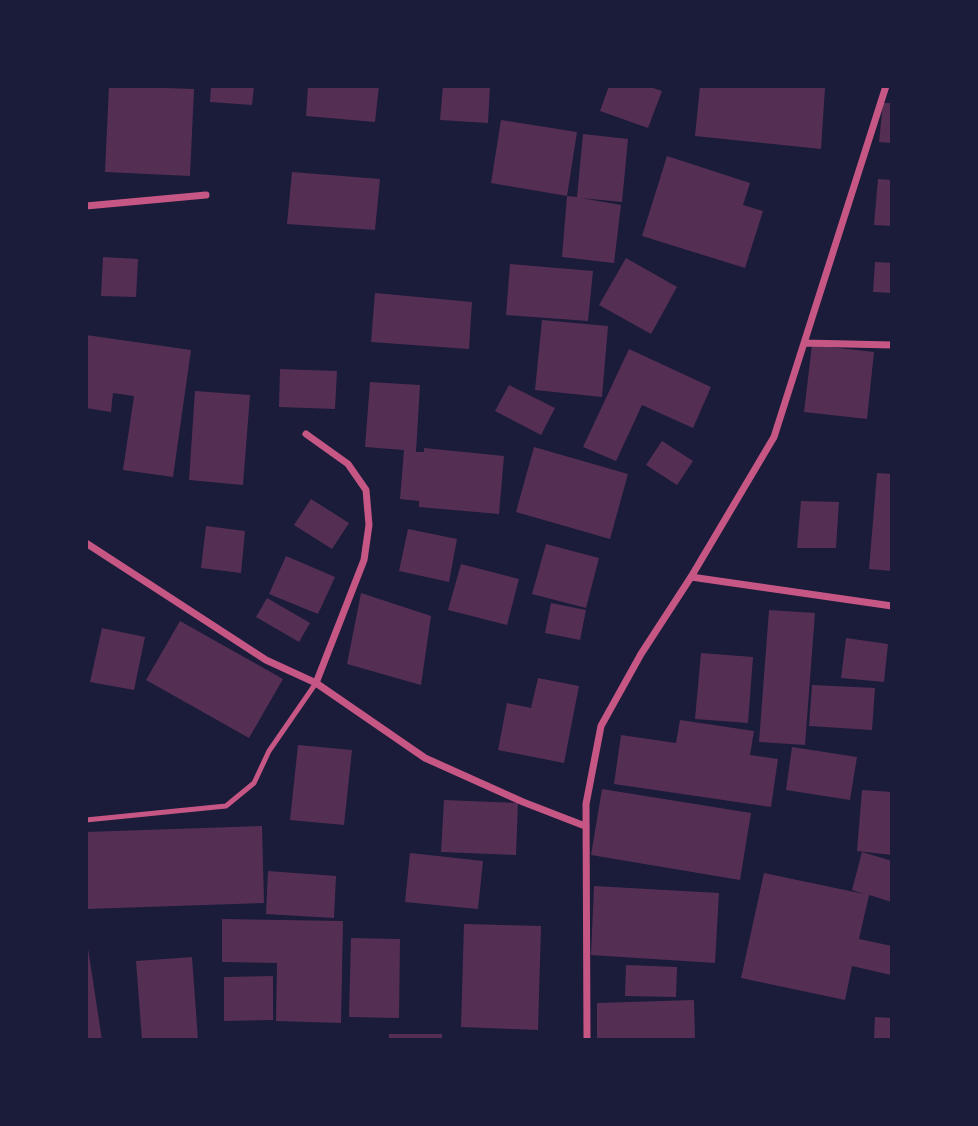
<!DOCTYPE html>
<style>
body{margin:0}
#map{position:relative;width:978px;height:1126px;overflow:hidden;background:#1b1b3a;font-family:Rubik,sans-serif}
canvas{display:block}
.frame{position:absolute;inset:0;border:88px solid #1b1b3a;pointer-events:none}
</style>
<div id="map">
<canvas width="978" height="1126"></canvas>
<div class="frame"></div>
</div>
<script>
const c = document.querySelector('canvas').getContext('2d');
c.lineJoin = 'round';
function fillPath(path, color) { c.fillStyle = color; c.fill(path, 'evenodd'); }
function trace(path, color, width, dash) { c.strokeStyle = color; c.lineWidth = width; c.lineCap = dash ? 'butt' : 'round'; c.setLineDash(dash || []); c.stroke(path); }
const building = new Path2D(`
 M109 86 194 89 190 176 105 172Z
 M211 86H254L252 105 210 102Z
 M308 86H379L375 122 306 116Z
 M443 86H490L488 123 440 120Z
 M609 86H647L662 91 648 128 600 111Z
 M700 86H803L825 88 821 149 695 136Z
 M883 103H892V143L879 142Z
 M501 120 577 132 567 196 577 197 583 134 628 139 622 202 581 198 621 205 614 263 562 257 567 196 491 183Z
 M667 156 750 183 743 205 763 211 745 268 642 236Z
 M292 172 380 179 375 230 287 224Z
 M878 179 892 180V226L874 225Z
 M103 257 138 259 136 297 101 296Z
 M626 258 677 287 651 334 599 305Z
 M875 262 892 263V293L873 292Z
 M510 264 593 271 588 321 506 315Z
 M375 293 472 302 469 349 371 342Z
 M542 320 608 326 602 397 535 390Z
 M86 335 191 350 173 477 123 470 134 396 113 393 111 412 86 408Z
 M812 345 874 352 867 419 804 412Z
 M629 349 711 387 693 428 642 405 616 461 583 447Z
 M280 369 337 371 335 409 279 407Z
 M370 382 420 385 416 452H424V448L504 456 499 514 419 507V501L400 499 404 450 365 447Z
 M509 385 555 408 541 435 495 411Z
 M195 391 250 395 243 485 189 480Z
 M662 441 693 461 677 485 646 465Z
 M534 447 628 474 610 539 516 512Z
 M877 473 892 474V571L869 569Z
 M311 499 349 523 332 549 294 525Z
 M801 501 839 502 836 548H797Z
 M206 526 245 531 241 573 201 568Z
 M408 529 457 539 449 582 399 571Z
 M546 544 599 558 586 608 532 594Z
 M286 556 335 577 318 614 269 594Z
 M461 564 519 579 507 625 448 610Z
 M361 593 431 616 421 685 347 664Z
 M267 598 310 623 299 642 256 617Z
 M551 603 586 610 580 640 545 633Z
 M769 610 815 613 805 745 759 742Z
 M180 621 283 679 249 738 146 680Z
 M102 628 145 637 134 690 90 682Z
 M846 638 888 644 884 682 841 678Z
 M701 653 753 657 748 723 695 719Z
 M538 678 579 686 564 763 498 750 507 703 531 708Z
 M812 685 875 688 872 730 809 726Z
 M680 720 754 731 750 755 778 759 771 807 614 784 621 735 676 743Z
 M298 745 352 750 344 825 290 820Z
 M792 747 857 757 850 800 786 790Z
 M602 789 751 813 740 880 591 855Z
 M862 790 892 792V855L857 851Z
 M444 800 518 803 516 855 441 852Z
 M262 826 264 903 86 909V832Z
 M862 852 892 861V902L869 895 859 939 892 946 891 975 852 966 845 1000 741 978 764 873 864 894 852 890Z
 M410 853 483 861 478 909 405 902Z
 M268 871 336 876 334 918 266 914Z
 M594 886 719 893 715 963 591 955Z
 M222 919 343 921 341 1023 276 1021 277 963 222 962Z
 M464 924 541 926 538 1030 461 1027Z
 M351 938 400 939 399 1018 349 1017Z
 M87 942 102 1040H86Z
 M192 957 198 1040H142L136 961Z
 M626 965 677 967 676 997 625 996Z
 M273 976V1020L224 1021V977Z
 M694 1000 695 1040H597V1003Z
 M875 1017 892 1018V1040H874Z
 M389 1034H442V1040H389Z`);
const service = new Path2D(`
 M86 820 226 806 254 783 269 751 316 683`);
const minor = new Path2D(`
 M86 206 206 195
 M804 343 892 345
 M306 434 348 464 366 490 369 525 364 560 316 683
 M86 543 266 660 316 683 425 758 523 802 585 826
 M691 577 892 606
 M587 1040 586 804 601 726 641 654 691 577 774 437 886 86`);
fillPath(building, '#542f53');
trace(service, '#c65784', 5);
trace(minor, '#c65784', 7);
</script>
